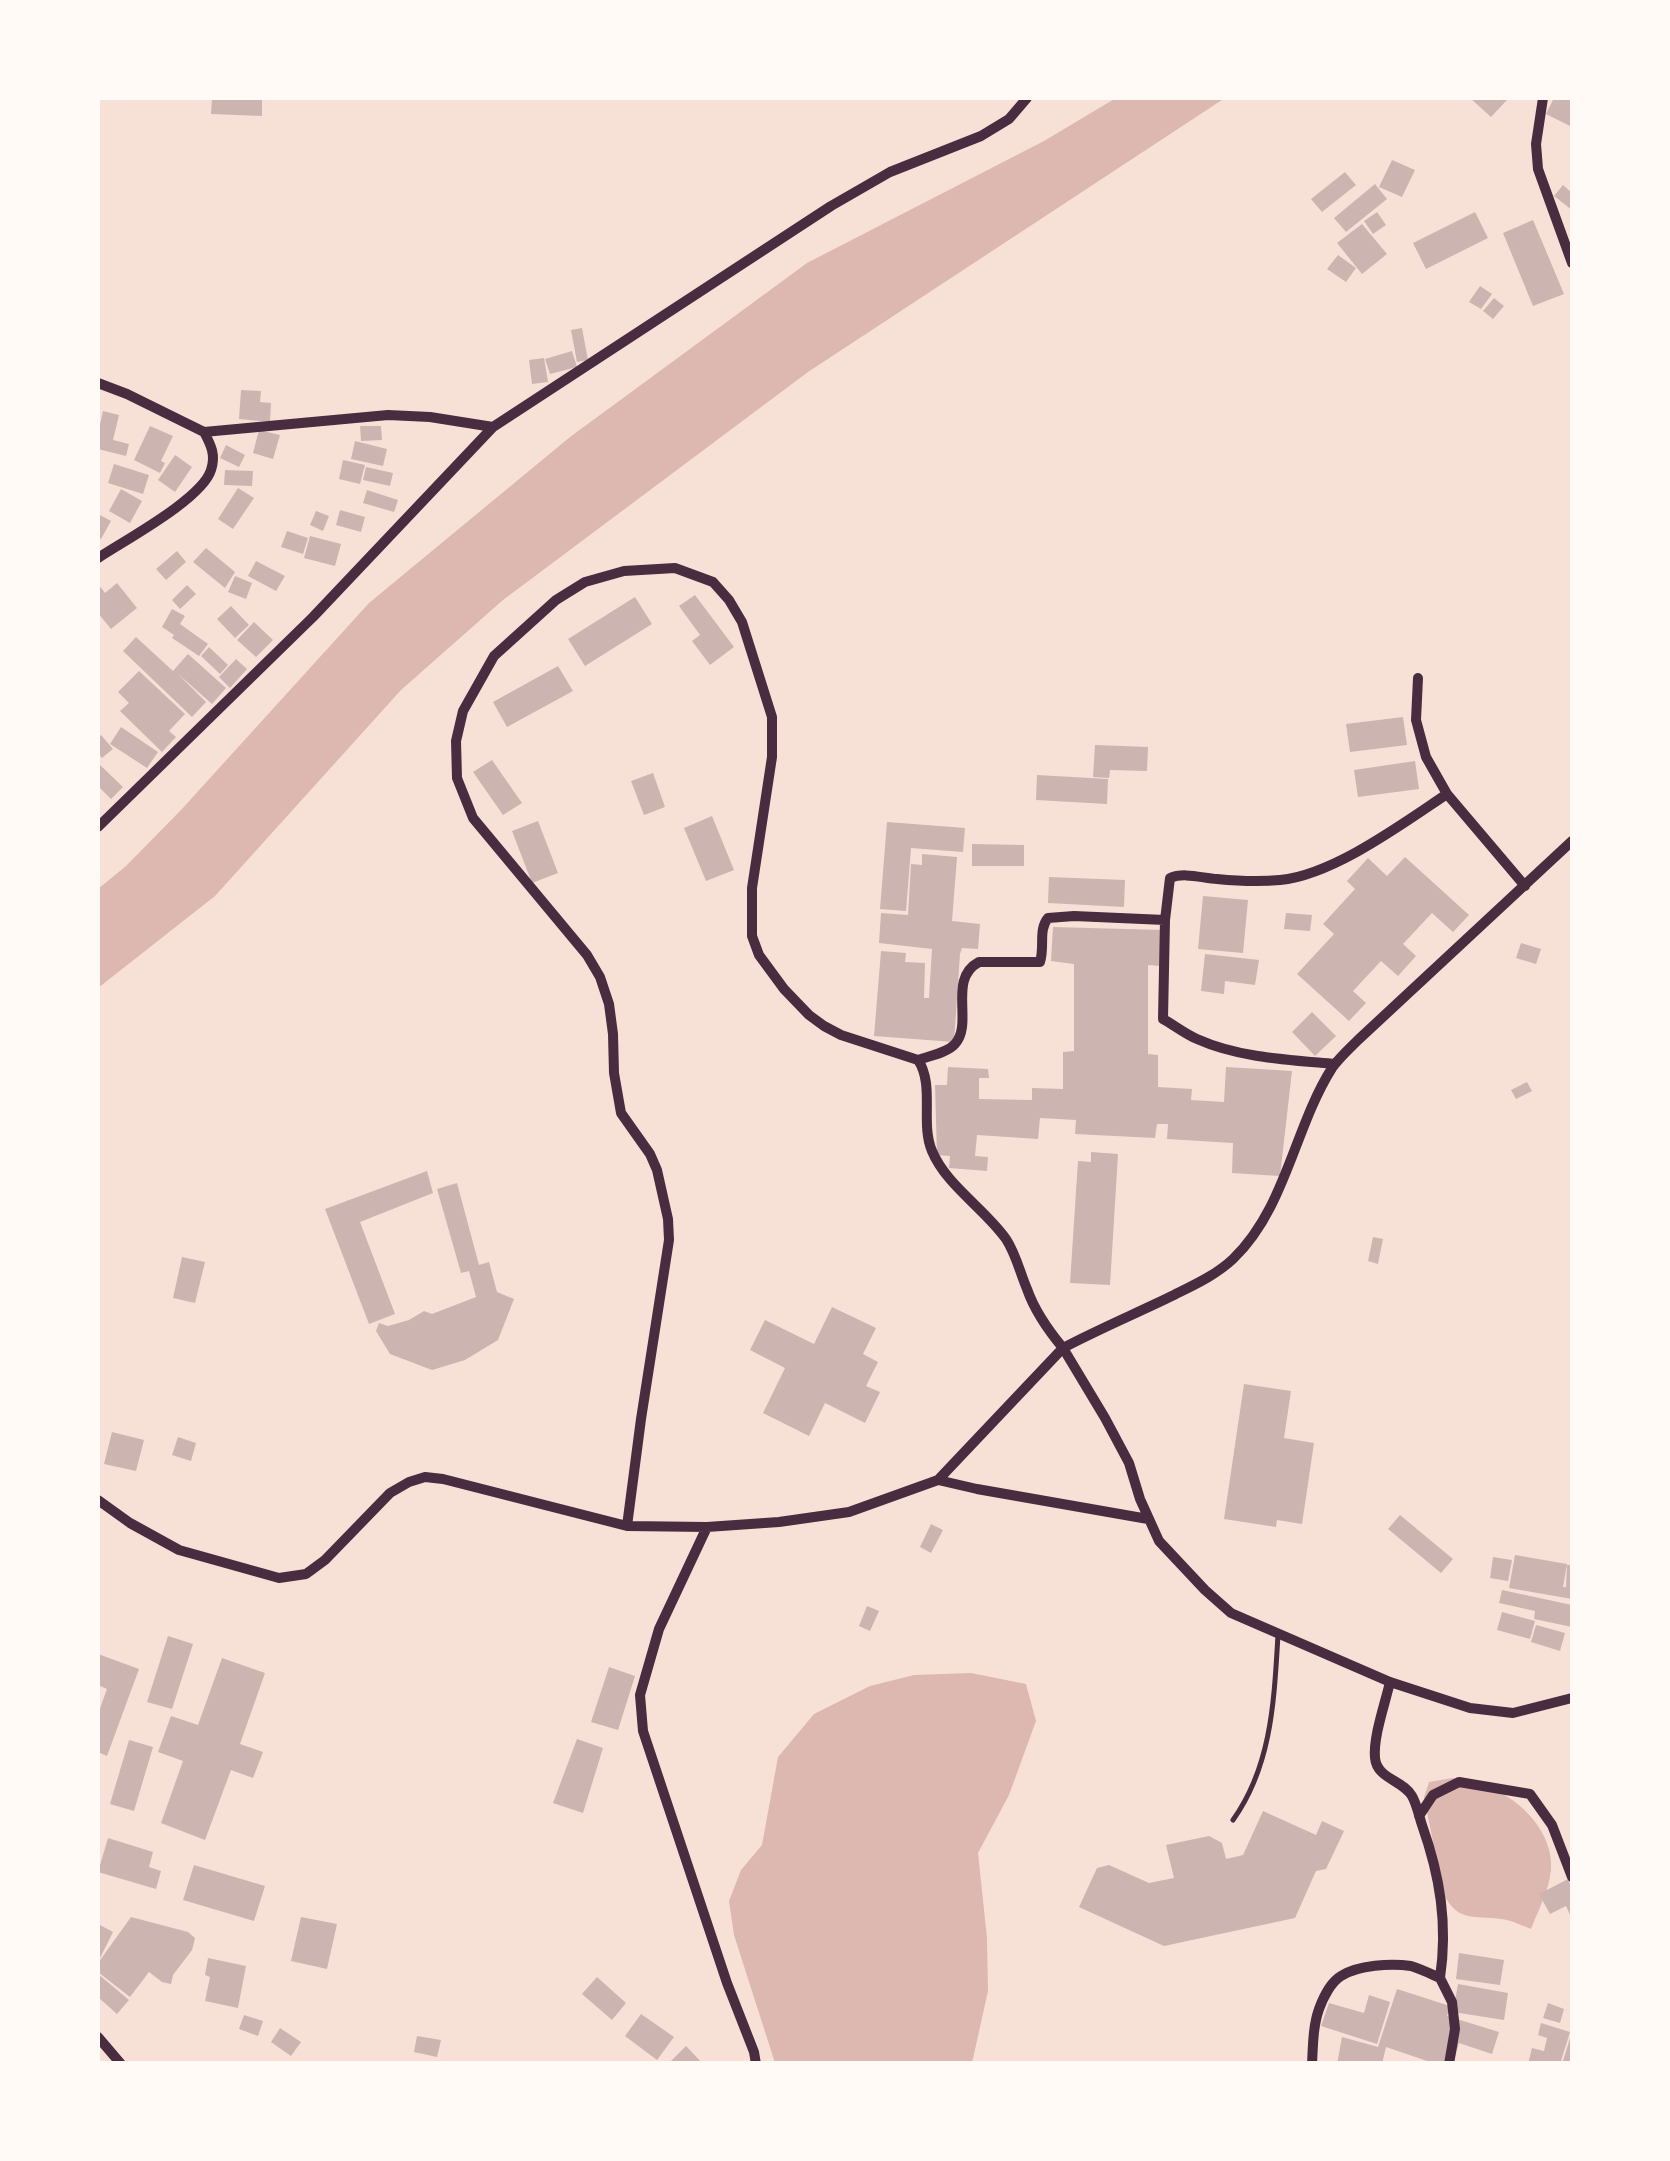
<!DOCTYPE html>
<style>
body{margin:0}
#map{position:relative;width:1670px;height:2161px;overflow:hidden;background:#f7e1d7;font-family:Jost,sans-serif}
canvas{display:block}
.frame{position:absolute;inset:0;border:100px solid #fffaf5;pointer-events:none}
</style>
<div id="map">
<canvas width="1670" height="2161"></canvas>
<div class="frame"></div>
</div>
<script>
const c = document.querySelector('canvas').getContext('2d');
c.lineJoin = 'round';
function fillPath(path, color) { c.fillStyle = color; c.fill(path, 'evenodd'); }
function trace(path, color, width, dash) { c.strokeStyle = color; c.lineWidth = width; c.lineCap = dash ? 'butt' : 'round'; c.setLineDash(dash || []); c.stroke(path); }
const water = new Path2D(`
 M1116 98H1225L808 372 503 600 401 690 215 896 98 988V889L126 866 181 810 369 603 570 437 807 263 1044 141Z
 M971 1673 1026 1684 1036 1721 1009 1795 978 1853 987 1938 988 1991 972 2063H775L734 1935 729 1901 741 1870 762 1845 778 1757 814 1714 870 1686 914 1675Z
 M1453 1778C1465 1781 1479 1784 1490 1788 1522 1800 1554 1834 1551 1870 1549 1890 1538 1911 1531 1929 1523 1926 1515 1922 1507 1920 1478 1914 1457 1925 1443 1892L1424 1797 1429 1782Z`);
const building = new Path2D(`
 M212 98 243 100V98H262V116L211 114Z
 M1470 98H1505L1507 100 1491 117Z
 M1554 98H1566L1572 101V127L1546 114Z
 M1392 160 1415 170 1402 197 1379 187Z
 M1345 172 1356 185 1322 212 1311 199Z
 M1375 184 1387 199 1346 232 1334 218Z
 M1563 185 1572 193V210L1554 196Z
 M1377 212 1386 225 1373 234 1364 221Z
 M1475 212 1488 238 1426 269 1413 243Z
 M1533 220 1564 294 1533 306 1503 233Z
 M1362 224 1387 254 1362 274 1337 243Z
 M1338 255 1356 268 1346 282 1327 269Z
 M1480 286 1492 294 1481 309 1469 302Z
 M1494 298 1504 306 1493 319 1483 311Z
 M582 328 588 360 577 362 571 330Z
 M572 351 577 367 550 374 545 359Z
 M544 358 548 382 532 384 529 360Z
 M241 390 261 391 260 402 271 403 270 422 239 419Z
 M103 411 119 415 113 440 129 444 126 456 98 449V434Z
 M150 426 173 436 161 461 165 463 160 473 134 460Z
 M360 426H381L382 440 361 441Z
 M259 430 280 435 273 459 253 453Z
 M355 441 387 449 383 466 351 459Z
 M226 445 245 455 239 467 220 458Z
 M175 455 192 467 175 492 158 480Z
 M343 460 365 465 360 484 339 479Z
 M114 464 149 475 143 494 108 483Z
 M366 467 393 473 390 486 363 480Z
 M225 470 253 471 252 486 224 485Z
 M238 488 254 498 233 529 218 519Z
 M121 489 142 501 130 523 109 511Z
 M367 490 398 500 394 512 363 503Z
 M340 510 365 517 361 532 336 525Z
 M316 511 329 516 323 531 310 525Z
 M98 514 111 521 101 539 98 537Z
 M287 531 308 538 303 554 281 547Z
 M310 536 341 544 335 566 304 558Z
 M206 548 235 572 225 588 193 562Z
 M177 551 186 562 166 580 156 569Z
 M256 561 285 576 276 591 248 576Z
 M235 576 252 583 246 599 228 592Z
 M117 583 137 608 111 629 98 613V584L105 593Z
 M187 585 196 594 180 609 172 600Z
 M695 595 734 647 710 665 692 641 700 635 679 606Z
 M635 597 652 624 585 666 568 639Z
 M231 606 249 625 235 638 217 619Z
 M172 609 185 616 180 624 208 644 199 656 172 638 174 635 162 627Z
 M254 622 273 640 256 657 237 640Z
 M136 637 173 671 188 654 226 688 212 704 177 673 206 702 192 717 123 651Z
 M209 647 228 665 220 674 201 656Z
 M236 659 247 669 230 688 219 677Z
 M558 666 573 691 507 727 493 702Z
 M139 671 185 714 169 731 176 737 162 752 120 711 129 703 118 692Z
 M1403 717 1407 745 1350 752 1346 724Z
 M121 727 158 752 147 768 110 744Z
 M101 735 113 749 102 758 98 753V738Z
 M1095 745 1148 747 1147 771 1110 770 1109 778 1093 777Z
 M492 760 522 803 503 815 473 772Z
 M1415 761 1419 789 1358 797 1354 770Z
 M98 763 123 787 111 799 98 786Z
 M653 773 665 807 644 815 631 781Z
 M1037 775 1108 779 1107 804 1036 800Z
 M712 816 734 870 706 881 684 828Z
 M538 821 558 873 532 883 512 831Z
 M887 822 965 828 963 852 911 848 906 911 880 909Z
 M972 844 1024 845V866H972Z
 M922 854 957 857 952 921 980 924 978 949 962 948 960 954 954 1042 874 1036 881 951 906 953 905 962 925 963 924 998H929L932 949 879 943 881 913 908 915 911 864 922 865Z
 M1405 857 1469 915 1453 932 1432 913 1403 944 1416 956 1398 976 1381 961 1353 991 1366 1003 1349 1021 1297 974 1334 934 1323 924 1355 889 1347 881 1368 858 1387 876Z
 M1049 877 1125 880 1124 907 1048 903Z
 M1203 896 1248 900 1243 953 1198 949Z
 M1286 913 1312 915 1310 931 1284 929Z
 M1053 927 1163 930 1160 966 1148 965V1054L1158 1055V1087L1192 1089 1191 1100 1224 1102 1226 1067 1292 1071 1280 1176 1232 1173 1233 1143 1167 1139 1168 1124H1157L1155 1138 1075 1134 1076 1120 1040 1118 1038 1139 977 1135 975 1156 988 1157 987 1171 949 1168 950 1156 937 1155 935 1085H947L948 1067 988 1069 989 1078H979V1099L1032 1100V1088L1063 1089V1052L1074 1051V964L1051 961Z
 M1521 943 1541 949 1536 964 1516 958Z
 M1205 954 1259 960 1255 985 1225 981 1224 994 1201 991Z
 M1312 1012 1336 1036 1315 1056 1292 1032Z
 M1527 1082 1532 1091 1516 1099 1511 1090Z
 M1091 1152 1118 1154 1110 1285 1070 1283 1078 1161 1091 1162Z
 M427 1171 433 1193 360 1222 395 1314 369 1324 325 1209Z
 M457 1183 479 1265 489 1262 497 1292 514 1299 498 1340 465 1360 432 1370 390 1354 376 1331 379 1323 388 1326 409 1320 424 1311 432 1314 476 1297 469 1271 461 1273 437 1189Z
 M1373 1237 1383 1239 1378 1264 1368 1261Z
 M182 1257 205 1262 195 1303 173 1298Z
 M832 1307 876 1328 863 1354 878 1362 866 1386 880 1392 865 1423 825 1403 809 1436 763 1413 785 1368 750 1350 765 1320 814 1344Z
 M1244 1384 1291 1391 1284 1438 1314 1443 1302 1524 1277 1520 1276 1527 1224 1519Z
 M112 1432 144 1440 136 1471 104 1464Z
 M178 1437 196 1443 191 1461 172 1455Z
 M1400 1515 1453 1559 1441 1573 1388 1529Z
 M931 1524 943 1530 931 1553 920 1547Z
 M1515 1555 1567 1564 1563 1587H1566L1567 1565H1572V1599L1509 1588Z
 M1493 1557 1512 1560 1508 1581 1490 1578Z
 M1502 1590 1572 1605V1627L1534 1619 1535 1611 1499 1603Z
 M867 1606 879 1611 870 1631 859 1626Z
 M1502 1612 1535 1621 1530 1639 1497 1630Z
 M1536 1625 1565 1633 1560 1651 1531 1642Z
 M168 1636 193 1644 172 1709 147 1702Z
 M98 1654 139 1669 107 1756 98 1752V1714L107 1689 98 1685Z
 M222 1658 265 1673 240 1744 263 1752 253 1778 231 1770 205 1840 161 1823 183 1761 158 1752 171 1716 198 1725Z
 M609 1667 635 1676 618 1730 591 1722Z
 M577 1739 603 1748 583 1813 553 1803Z
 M129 1740 153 1747 134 1811 110 1804Z
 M1263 1811 1316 1835 1322 1821 1344 1831 1326 1869 1316 1871 1295 1918 1164 1946 1079 1907 1097 1868 1109 1865 1149 1883 1174 1878 1166 1845 1209 1836 1222 1843 1226 1859 1243 1855Z
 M108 1838 153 1852 149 1867 161 1871 156 1889 98 1872Z
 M194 1865 265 1886 254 1921 183 1900Z
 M1568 1879 1572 1889V1919L1566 1906 1550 1914 1539 1894Z
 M131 1917 188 1932 195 1938 192 1950 173 1975 171 1984 162 1982 149 1972 130 1997 98 1972V1963Z
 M301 1917 337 1924 327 1969 291 1961Z
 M98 1924 113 1932 98 1962Z
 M1459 1953 1504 1960 1500 1985 1456 1979Z
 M208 1958 246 1966 238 2008 205 2001 210 1977 205 1975Z
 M98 1974 129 2000 117 2014 98 1997Z
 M597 1977 626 2003 612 2020 582 1994Z
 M1458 1984 1508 1993 1504 2020 1453 2012Z
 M1397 1989 1450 2006 1447 2016 1499 2032 1492 2054 1459 2043 1453 2064H1436L1386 2047 1382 2064H1337L1342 2037 1378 2047Z
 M1369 1995 1390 2002 1377 2044 1321 2026 1329 2003 1364 2013Z
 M1548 2003 1564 2009 1560 2023 1543 2018Z
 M641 2014 674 2037 657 2060 625 2036Z
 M244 2015 263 2021 258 2036 239 2029Z
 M1541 2023 1570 2032 1560 2064H1528L1532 2048 1544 2051 1547 2038 1538 2035Z
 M280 2028 301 2042 291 2056 271 2042Z
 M1572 2032V2064H1562Z
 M417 2036 441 2040 437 2057 414 2052Z
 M686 2046 703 2064H668Z`);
const service = new Path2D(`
 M1233 1820C1272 1765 1274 1700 1278 1635`);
const minor = new Path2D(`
 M1543 98 1536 144 1538 169 1572 263
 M98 383 127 394 204 432 388 415 430 417 493 427
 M98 558C125 540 202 499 211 470 216 455 211 445 204 432
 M1418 678 1416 720 1426 757 1447 794
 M98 827 313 617 493 427 831 206 890 172 981 136 1009 119 1027 98
 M1572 841 1358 1040C1349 1049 1339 1058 1332 1068 1294 1128 1286 1208 1233 1259 1216 1275 1194 1285 1174 1295 1137 1313 1099 1329 1063 1348L1105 1418 1129 1463 1140 1499 1159 1541 1205 1590 1231 1613 1390 1682 1470 1708 1513 1713 1572 1698
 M918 1060C929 1056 947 1053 955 1044 974 1023 947 979 979 962H1040C1045 947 1038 930 1048 918L1074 916 1165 920
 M1335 1064C1290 1060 1239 1058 1197 1039 1185 1034 1174 1025 1163 1019L1165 920 1170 878C1184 872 1202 878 1217 879 1237 881 1260 882 1280 880 1333 875 1402 824 1447 794L1525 886
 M938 1480 977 1489 1148 1519
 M98 1500 130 1523 179 1550 279 1578 306 1574 325 1560 390 1493 409 1482 425 1477 443 1479 627 1526 707 1527 779 1522 849 1512 938 1480 1063 1348C1048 1330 1035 1312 1027 1289 1020 1273 1016 1254 1006 1239 985 1209 946 1185 932 1151 920 1123 935 1085 918 1060L841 1035 824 1026 809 1015 784 989 759 955 752 936V888L772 757V717L742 622 729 600 713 582 675 568 624 571 585 582 556 600 494 656 463 711 456 741 457 778 473 818 587 955 600 977 609 1004 613 1034 614 1073 621 1113 650 1154 657 1170 668 1219 669 1240 641 1419 627 1526
 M707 1527 659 1629 640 1695 643 1731 727 1983 754 2052 756 2064
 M1390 1682C1385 1704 1373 1737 1375 1758 1377 1779 1403 1780 1412 1796 1417 1805 1419 1816 1422 1825 1440 1876 1448 1924 1440 1978
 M1419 1816 1433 1795 1459 1782 1530 1794 1552 1825 1572 1877
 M98 2037 121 2064
 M1312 2064C1313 2045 1313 2026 1319 2009 1323 1998 1331 1982 1341 1976 1358 1965 1391 1963 1411 1966 1421 1969 1431 1974 1440 1978L1452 2002 1455 2029 1449 2064`);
fillPath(water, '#dcb8b0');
fillPath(building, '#ccb4b1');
trace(service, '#4a2c40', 5);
trace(minor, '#4a2c40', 10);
</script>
